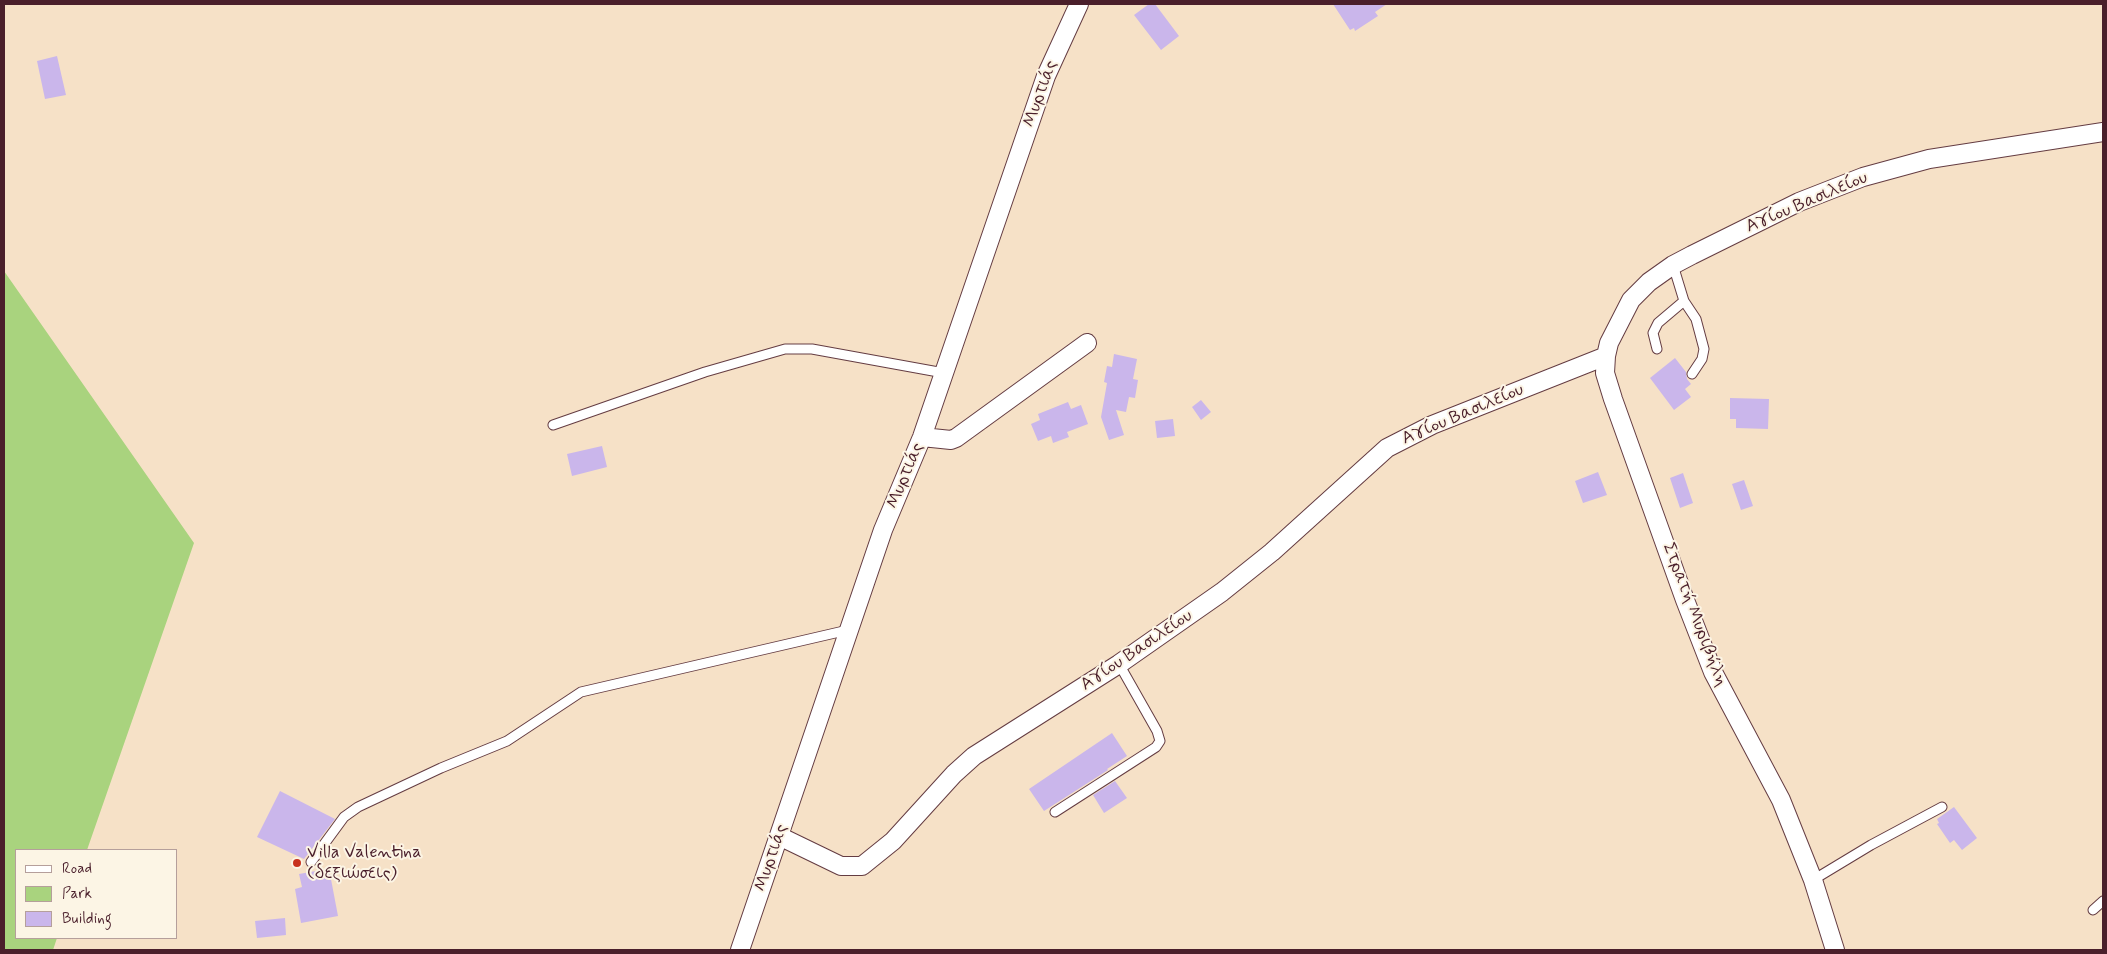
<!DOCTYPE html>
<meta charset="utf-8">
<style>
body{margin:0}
#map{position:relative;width:2107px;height:954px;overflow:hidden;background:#f6e1c7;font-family:Mynerve,sans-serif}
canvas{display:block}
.frame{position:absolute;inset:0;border:5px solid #4a1f2b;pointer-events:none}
.legend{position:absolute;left:15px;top:849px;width:162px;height:90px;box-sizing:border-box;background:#fcf5e5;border:1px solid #b59f9b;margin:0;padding:6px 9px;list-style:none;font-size:15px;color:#4a1f2b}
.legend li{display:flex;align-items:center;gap:10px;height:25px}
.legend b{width:25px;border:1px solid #b59f9b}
</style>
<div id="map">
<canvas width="2107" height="954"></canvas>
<div class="frame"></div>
<ul class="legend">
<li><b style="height:6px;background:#fff"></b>Road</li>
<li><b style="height:14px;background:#a9d37e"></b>Park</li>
<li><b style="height:14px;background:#cab6eb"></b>Building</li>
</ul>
</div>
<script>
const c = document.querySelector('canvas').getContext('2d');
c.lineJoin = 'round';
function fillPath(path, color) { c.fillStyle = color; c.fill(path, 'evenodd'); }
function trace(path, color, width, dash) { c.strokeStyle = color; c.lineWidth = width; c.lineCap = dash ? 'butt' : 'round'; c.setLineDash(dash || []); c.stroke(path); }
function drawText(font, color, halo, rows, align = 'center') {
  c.font = font + ' Mynerve,sans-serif'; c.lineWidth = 4; c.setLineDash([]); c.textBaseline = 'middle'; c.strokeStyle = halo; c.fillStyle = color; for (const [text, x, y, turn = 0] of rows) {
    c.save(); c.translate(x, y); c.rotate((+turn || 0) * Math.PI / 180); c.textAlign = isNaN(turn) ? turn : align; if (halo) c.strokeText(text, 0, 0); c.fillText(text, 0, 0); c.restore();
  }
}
const green = new Path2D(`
 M4 271 194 543 87 850H16V938H57L53 950H4Z`);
const building = new Path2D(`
 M1149 4H1155L1179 36 1161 50 1134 15Z
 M1333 4H1387L1375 12 1378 16 1355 31 1354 28 1350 30Z
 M57 56 66 95 45 99 37 61Z
 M1114 354 1137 359 1133 379 1138 380 1135 398 1129 397 1126 412 1116 410 1124 435 1109 440 1101 417 1107 383 1104 382 1107 366 1112 367Z
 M1675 358 1686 372 1687 379 1691 384 1685 389 1691 397 1674 410 1650 378Z
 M1730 398 1769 399 1768 429 1736 428V419H1730Z
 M1201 400 1211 412 1201 420 1192 407Z
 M1068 402 1071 409 1081 405 1088 424 1067 432 1069 437 1053 443 1051 436 1038 441 1031 424 1040 420 1038 414Z
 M1173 419 1175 436 1157 438 1155 421Z
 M602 446 607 467 572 476 567 454Z
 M1598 472 1607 495 1583 503 1575 481Z
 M1683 473 1693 503 1680 508 1670 478Z
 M1744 480 1753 506 1741 510 1732 484Z
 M1112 733 1127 756 1107 769 1108 770 1044 811 1029 789Z
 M1115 781 1127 798 1104 813 1093 795Z
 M280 791 335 819 304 859 257 837Z
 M1954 807 1977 838 1962 850 1954 840 1950 843 1937 824 1939 823 1937 819Z
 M316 871 317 877 330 874 338 916 301 923 295 889 302 887 299 874Z
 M285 918 286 935 257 938 255 921Z`);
const lane = new Path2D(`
 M1673 265 1684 301 1696 319 1704 349 1702 359 1692 374
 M1657 349 1653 333 1658 323 1684 301
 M553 425 705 372 785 349H812L944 373
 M1055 812 1156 747 1160 741 1157 731 1119 664
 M311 862 344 817 358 807 441 768 507 741 581 692 848 630
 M1813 880 1871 845 1942 807
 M2093 910 2103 901`);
const street = new Path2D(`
 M1606 356 1605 373 1613 399 1685 600 1713 672 1781 800 1813 880 1835 950
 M922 437 951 440 956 438 1087 343
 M779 836 841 866H862L893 841 954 774 974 756 1119 664 1222 592 1272 552 1387 448 1432 425 1606 356 1609 343 1631 300 1649 282 1673 265 1692 255 1799 202 1863 177 1929 159 2103 132
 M740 950 883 530 922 437 1046 76 1079 4`);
const markers = [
 [297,863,5,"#c8321e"]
];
const streetNames = [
 ["Μυρτιάς",1041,94,-70],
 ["Αγίου Βασιλείου",1807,203,-23],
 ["Αγίου Βασιλείου",1463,415,-23],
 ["Μυρτιάς",906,476,-67],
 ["Στρατή Μυριβήλη",1694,615,69],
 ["Αγίου Βασιλείου",1137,651,-34],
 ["Μυρτιάς",772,858,-71]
];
const poiNames = [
 ["Villa Valentina",307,853],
 ["(δεξιώσεις)",307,874]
];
fillPath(green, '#a9d37e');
fillPath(building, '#cab6eb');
trace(lane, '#643c42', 11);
trace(street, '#643c42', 20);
trace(lane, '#fff', 9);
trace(street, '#fff', 18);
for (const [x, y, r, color] of markers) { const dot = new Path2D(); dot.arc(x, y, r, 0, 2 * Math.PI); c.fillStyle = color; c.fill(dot); trace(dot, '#fcf5e5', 2); }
drawText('18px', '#4a1f2b', '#fcf5e5', streetNames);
drawText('18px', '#4a1f2b', '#fcf5e5', poiNames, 'left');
</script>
